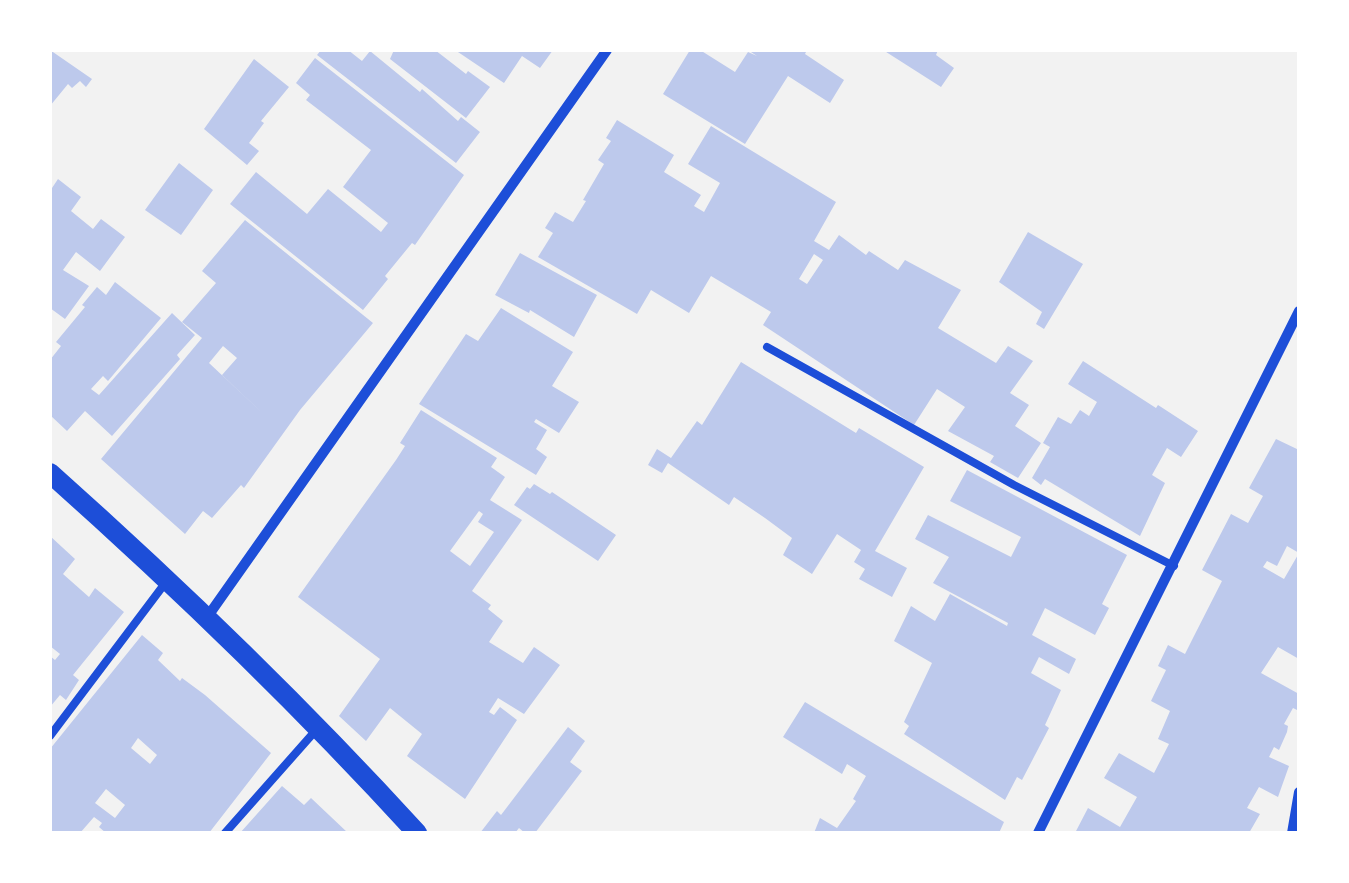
<!DOCTYPE html>
<style>
body{margin:0}
#map{position:relative;width:1349px;height:883px;overflow:hidden;background:#f2f2f2;font-family:Ubuntu,sans-serif}
canvas{display:block}
.frame{position:absolute;inset:0;border:52px solid #fff;pointer-events:none}
</style>
<div id="map">
<canvas width="1349" height="883"></canvas>
<div class="frame"></div>
</div>
<script>
const c = document.querySelector('canvas').getContext('2d');
c.lineJoin = 'round';
function fillPath(path, color) { c.fillStyle = color; c.fill(path, 'evenodd'); }
function trace(path, color, width, dash) { c.strokeStyle = color; c.lineWidth = width; c.lineCap = dash ? 'butt' : 'round'; c.setLineDash(dash || []); c.stroke(path); }
const building = new Path2D(`
 M50 50 92 79 86 87 80 81 72 88 68 84 50 106Z
 M321 50H348L362 61 370 51 420 92 422 89 458 121 461 117 480 132 456 163 317 55Z
 M394 50H435L466 74 468 71 490 87 466 118 390 59Z
 M455 50H553L540 68 522 56 504 83Z
 M690 50H700L735 72 748 52 757 56 748 50H807L805 54 844 80 830 103 788 76 745 144 663 94Z
 M883 50H938L936 55 954 68 941 87Z
 M315 58 464 175 415 245 412 243 385 276 388 279 363 310 230 204 256 172 307 214 328 189 381 232 388 223 343 187 371 150 306 100 310 95 296 83Z
 M254 59 289 87 261 121 264 123 249 143 259 151 247 165 204 129Z
 M617 120 674 155 664 172 701 195 694 206 704 212 720 183 688 164 711 126 836 202 814 241 829 250 839 235 866 255 869 251 898 270 905 260 961 290 938 328 996 363 1008 346 1033 361 1010 393 1029 405 1015 426 1041 443 1018 478 990 462 994 456 948 431 965 407 937 389 914 425 763 325 771 312 711 276 689 313 651 290 637 314 538 257 553 233 545 228 555 212 573 222 586 201 583 200 604 164 598 160 611 141 606 138ZM814 254 823 260 807 284 799 279Z
 M179 163 213 190 181 235 145 210Z
 M58 179 81 197 71 211 93 229 101 219 125 237 100 271 76 252 63 270 89 286 65 319 50 308V191Z
 M245 220 373 323 300 410 244 488 241 485 212 518 203 511 185 534 101 459 202 338 182 322 216 283 202 271ZM223 346 237 358 222 375 272 422 209 363Z
 M1028 232 1083 264 1044 329 1036 324 1042 312 999 282Z
 M520 253 597 295 574 337 530 310 529 313 495 295Z
 M115 282 161 318 108 381 103 376 91 389 99 395 172 313 195 335 177 355 180 359 112 436 85 411 67 431 50 415V360L61 346 56 342 85 307 82 305 97 287 106 295Z
 M501 308 573 352 552 386 579 402 559 433 536 419 534 422 547 430 536 449 547 457 536 475 419 404 466 334 478 341Z
 M1083 361 1156 408 1158 405 1198 431 1181 457 1167 448 1152 475 1165 483 1140 536 1045 479 1041 485 1032 478 1050 447 1043 443 1058 417 1071 424 1080 410 1089 416 1097 402 1068 384Z
 M741 362 856 433 859 428 924 467 875 551 907 568 892 597 859 579 865 569 854 562 861 550 837 534 812 574 783 555 792 538 765 518 734 497 729 505 668 463 662 473 648 465 657 449 671 458 697 421 702 425Z
 M421 410 497 458 491 467 505 477 490 500 522 520 472 591 491 605 488 609 503 621 489 642 523 663 534 647 560 665 524 714 498 698 489 712 494 715 500 707 517 720 465 799 407 756 422 734 390 708 366 741 339 716 380 659 298 597 396 460 405 446 400 443ZM479 511 483 514 478 522 494 532 470 566 450 551Z
 M1276 439 1299 450V553L1287 546 1277 566 1267 561 1263 567 1284 579 1299 553V659L1278 647 1261 673 1299 694V706L1297 710 1293 708 1284 724 1288 726 1287 732 1279 750 1274 747 1269 757 1289 766 1278 797 1259 787 1247 808 1260 814 1249 833H1075L1088 808 1120 827 1137 797 1104 778 1119 753 1154 773 1169 744 1158 739 1170 711 1151 701 1166 670 1158 666 1168 645 1185 654 1194 636 1222 581 1202 570 1231 514 1248 523 1263 496 1249 488Z
 M967 470 1127 555 1102 604 1109 608 1095 635 1045 608 1032 635 1076 659 1069 674 1039 657 1031 673 1061 690 1045 725 1049 728 1022 780 1017 777 1005 800 904 734 909 726 904 722 932 663 894 641 911 606 935 621 950 594 1007 626 1008 623 933 583 949 557 915 539 928 515 1011 557 1021 537 950 501Z
 M534 484 550 494 552 492 616 535 598 561 514 505 527 487 530 489Z
 M50 536 75 559 63 574 89 597 95 588 124 612 73 675 79 680 66 700 60 695 50 707V656L55 660 60 654 50 646Z
 M142 635 163 653 158 660 180 681 182 678 205 695 271 753 209 833H106L99 827 102 823 94 817 80 833H50V749ZM138 738 157 755 150 764 131 748ZM106 789 125 805 115 818 95 803Z
 M805 702 1004 822 999 833H814L820 818 837 828 856 801 853 799 866 776 847 764 842 774 783 737Z
 M568 727 585 741 570 762 582 771 535 833H525L519 828 515 833H480L497 811 501 815Z
 M282 786 304 805 311 798 348 833H240Z`);
const service = new Path2D(`
 M767 347 1014 485 1174 566
 M50 736 166 582
 M225 833 317 729`);
const minor = new Path2D(`
 M208 616 607 50
 M1038 833 1299 311
 M1292 833 1299 792`);
const secondary = new Path2D(`
 M50 473C179 588 301 706 417 833`);
fillPath(building, '#bdc9ec');
trace(service, '#1d4ed8', 8);
trace(minor, '#1d4ed8', 10);
trace(secondary, '#1d4ed8', 20);
</script>
